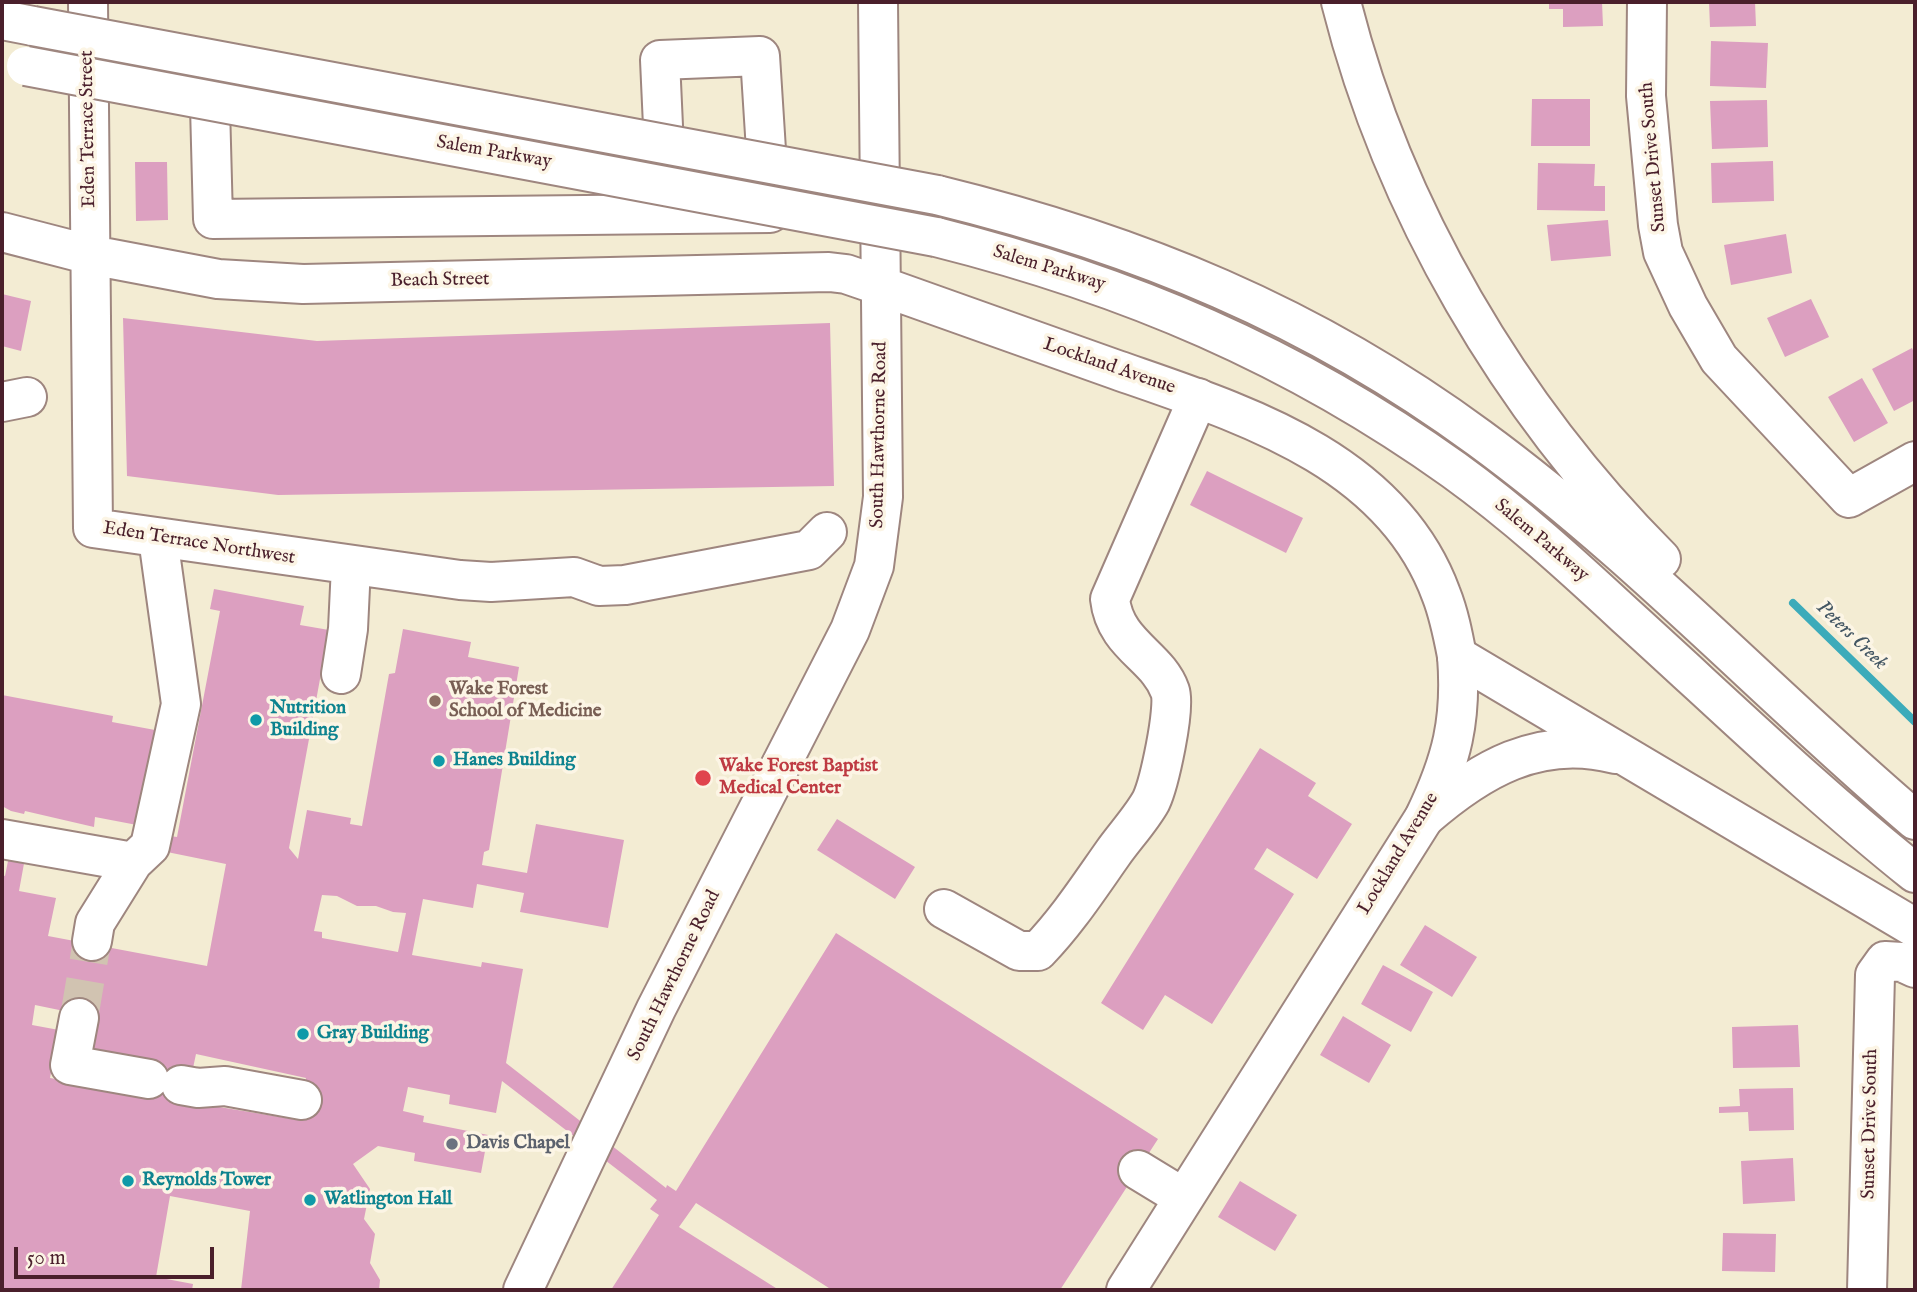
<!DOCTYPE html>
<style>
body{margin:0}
#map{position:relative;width:1917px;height:1292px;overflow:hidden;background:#f3ecd3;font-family:"IM FELL English",serif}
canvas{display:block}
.frame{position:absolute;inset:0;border:4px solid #4a1f2b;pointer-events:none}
.scale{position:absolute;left:14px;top:1247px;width:200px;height:32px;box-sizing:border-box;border:4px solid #4a1f2b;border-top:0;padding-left:9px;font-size:21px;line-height:24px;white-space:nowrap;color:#4a1f2b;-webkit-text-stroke:5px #fcf5e5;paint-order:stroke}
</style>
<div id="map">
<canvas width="1917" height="1292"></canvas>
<div class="frame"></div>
<div class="scale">50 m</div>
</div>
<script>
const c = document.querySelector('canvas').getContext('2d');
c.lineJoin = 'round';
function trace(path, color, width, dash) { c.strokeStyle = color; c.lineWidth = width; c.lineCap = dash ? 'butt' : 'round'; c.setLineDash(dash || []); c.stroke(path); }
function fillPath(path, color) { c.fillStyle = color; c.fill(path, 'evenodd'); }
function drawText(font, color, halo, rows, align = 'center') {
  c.font = font + ' "IM FELL English",serif'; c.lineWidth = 7; c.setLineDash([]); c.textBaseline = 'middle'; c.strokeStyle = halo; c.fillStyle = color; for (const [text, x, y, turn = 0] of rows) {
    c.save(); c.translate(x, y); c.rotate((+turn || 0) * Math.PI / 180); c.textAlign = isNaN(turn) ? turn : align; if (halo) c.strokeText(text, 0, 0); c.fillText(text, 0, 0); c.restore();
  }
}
const stream = new Path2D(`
 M1793 603 1915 722`);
const building = new Path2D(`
 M1549 2H1602L1603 26 1563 27V9H1549Z
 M1709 2H1755L1756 26 1710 27Z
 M1711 41 1768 43 1766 88 1710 86Z
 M1532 99H1590V146H1531Z
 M1767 100 1768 147 1712 149 1710 101Z
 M1773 161 1774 201 1712 203 1711 163Z
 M135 162H167L168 220 136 221Z
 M1538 163 1595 164 1594 186H1605V211L1537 210Z
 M1608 220 1611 256 1551 261 1547 225Z
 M1786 234 1792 273 1731 285 1724 245Z
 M2 294 31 301 21 351 2 346Z
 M1811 299 1829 337 1785 357 1767 318Z
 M123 318 317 341 830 323 834 486 278 495 127 476Z
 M1912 348 1915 355V400L1894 411 1872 369Z
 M1862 378 1888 423 1854 442 1828 397Z
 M1207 471 1303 518 1286 553 1190 505Z
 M214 589 304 606 300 625 329 630 289 848 298 859 307 810 351 818 350 824 362 826 389 674 395 673 403 629 471 642 468 657 519 667 489 850 484 852 482 865 527 873 536 824 624 840 608 928 520 912 524 893 477 884 473 908 423 899 412 955 481 967 482 962 523 969 506 1063 666 1188 667 1185 676 1191 836 933 1158 1139 1060 1290H832L696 1203 679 1227 779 1290H611L659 1215 650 1209 657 1200 502 1081 496 1113 449 1104 450 1095 408 1087 403 1111 424 1116 423 1122 488 1135 481 1173 414 1161 415 1153 378 1146 353 1164 370 1189 364 1219 375 1234 370 1263 380 1280 379 1290H241L250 1211 170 1196 156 1277 193 1284 192 1290H2V875L5 876 9 856 25 858 19 891 56 898 48 936 207 966 226 864 167 852 170 836 177 837 220 611 210 609ZM322 895 337 896 357 906H376L393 912 406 913 398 952 322 938V932L314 931ZM35 1005 98 1018 93 1050 159 1062 152 1096 50 1078 59 1030 32 1025ZM196 1054 306 1078 298 1120 171 1099 178 1066 193 1068Z
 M2 695 113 716 112 722 155 730 137 825 95 817 94 827 25 811 24 814 11 811 2 806Z
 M1260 748 1316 783 1308 796 1352 824 1317 879 1267 848 1254 869 1294 894 1212 1024 1165 995 1143 1030 1101 1003Z
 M837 819 915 867 895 899 817 850Z
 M1425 925 1477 957 1452 997 1400 965Z
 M1383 965 1433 992 1411 1032 1361 1004Z
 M1343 1016 1391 1045 1369 1083 1320 1055Z
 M1798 1025 1800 1067 1733 1068 1732 1027Z
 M1793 1088 1794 1130 1749 1131 1748 1112 1719 1113V1107L1740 1106 1739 1089Z
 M1793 1158 1795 1201 1743 1204 1741 1161Z
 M1240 1181 1297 1215 1275 1251 1218 1217Z
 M1723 1233 1776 1234 1775 1272 1722 1271Z`);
const minorTunnel = new Path2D(`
 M79 1018 92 941`);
const minor = new Path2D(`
 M88 2 93 528 460 580 491 582 574 577 599 586 625 585 809 550 827 532
 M1647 2 1646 96 1658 225 1663 252 1688 306 1719 359 1849 498 1915 461
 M209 69 213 219 770 213 760 56 660 60 667 214
 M2 232 91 255 218 279 303 284 829 272 846 274 881 286
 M2 402 27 397
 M341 674 348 629 351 566
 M2 839 133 862 150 846 181 704 158 538
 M944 909 1019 951H1038C1067 921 1089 887 1113 853 1125 836 1141 819 1151 801 1159 784 1176 708 1170 691 1158 656 1115 645 1110 599L1198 398
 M92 941 95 923 133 862
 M79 1018 70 1065 149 1079
 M181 1085 198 1088 225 1086 302 1100
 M1138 1170 1184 1198
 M1126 1290 1424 818C1452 760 1462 720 1457 656
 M1867 1290 1875 975 1885 961 1902 962 1915 968`);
const major = new Path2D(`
 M881 286C960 314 1038 342 1117 370 1240 413 1391 458 1441 594 1449 614 1453 635 1457 656
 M523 1290 656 1009 850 630 874 566 883 497 878 2`);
const highway = new Path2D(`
 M1341 2C1393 209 1510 408 1661 559
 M2 20 33 26
 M937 195C1137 244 1312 315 1479 438 1635 552 1768 695 1915 820
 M936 237C1127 285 1293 355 1454 470 1515 514 1571 565 1626 616 1722 703 1815 793 1915 873
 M1457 656 1915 928
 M1424 818C1479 770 1539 734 1615 754`);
const highwayBridge = new Path2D(`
 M33 26 937 195
 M26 66 936 237`);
const markers = [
 [435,701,7,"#8d6e63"],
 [256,720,7,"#0f9aa8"],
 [439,761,7,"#0f9aa8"],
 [703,778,9,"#e0444e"],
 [303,1034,7,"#0f9aa8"],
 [452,1144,7,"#6b7280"],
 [128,1181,7,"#0f9aa8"],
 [310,1200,7,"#0f9aa8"]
];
const streetNames = [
 ["Eden Terrace Street",89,129,-91],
 ["Salem Parkway",494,153,10],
 ["Sunset Drive South",1654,157,-95],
 ["Salem Parkway",1049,269,17],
 ["Beach Street",440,281,-1],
 ["Lockland Avenue",1109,367,19],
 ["South Hawthorne Road",880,435,-89],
 ["Salem Parkway",1541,541,40],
 ["Eden Terrace Northwest",199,544,9],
 ["Lockland Avenue",1399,854,-59],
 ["South Hawthorne Road",675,976,-64],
 ["Sunset Drive South",1871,1124,-89]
];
const educationNames = [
 ["Wake Forest",449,690],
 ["School of Medicine",449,712]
];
const cultureNames = [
 ["Nutrition",270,709],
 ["Building",270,731],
 ["Hanes Building",453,761],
 ["Gray Building",317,1034],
 ["Reynolds Tower",142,1181],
 ["Watlington Hall",324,1200]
];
const healthNames = [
 ["Wake Forest Baptist",719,767],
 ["Medical Center",719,789]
];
const worshipNames = [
 ["Davis Chapel",466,1144]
];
const waterNames = [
 ["Peters Creek",1851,636,44]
];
trace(stream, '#3cabba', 8);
fillPath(building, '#dc9fc0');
trace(minorTunnel, '#d1c3b1', 38, [38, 19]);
trace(minor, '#9e867f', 42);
trace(major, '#9e867f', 42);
trace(highway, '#9e867f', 42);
trace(minor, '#fff', 38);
trace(major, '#fff', 38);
trace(highway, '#fff', 38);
trace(highwayBridge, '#9e867f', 42, []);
trace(highwayBridge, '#fff', 38);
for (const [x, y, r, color] of markers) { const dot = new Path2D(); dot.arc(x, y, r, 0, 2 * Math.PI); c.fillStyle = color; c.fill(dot); trace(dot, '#fcf5e5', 2.5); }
drawText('19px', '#4a1f2b', '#fcf5e5', streetNames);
drawText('bold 19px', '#785e54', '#fcf5e5', educationNames, 'left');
drawText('bold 19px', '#0d838f', '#fcf5e5', cultureNames, 'left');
drawText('bold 19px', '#be3a42', '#fcf5e5', healthNames, 'left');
drawText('bold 19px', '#5b616d', '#fcf5e5', worshipNames, 'left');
drawText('italic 21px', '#445764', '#fcf5e5', waterNames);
</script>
